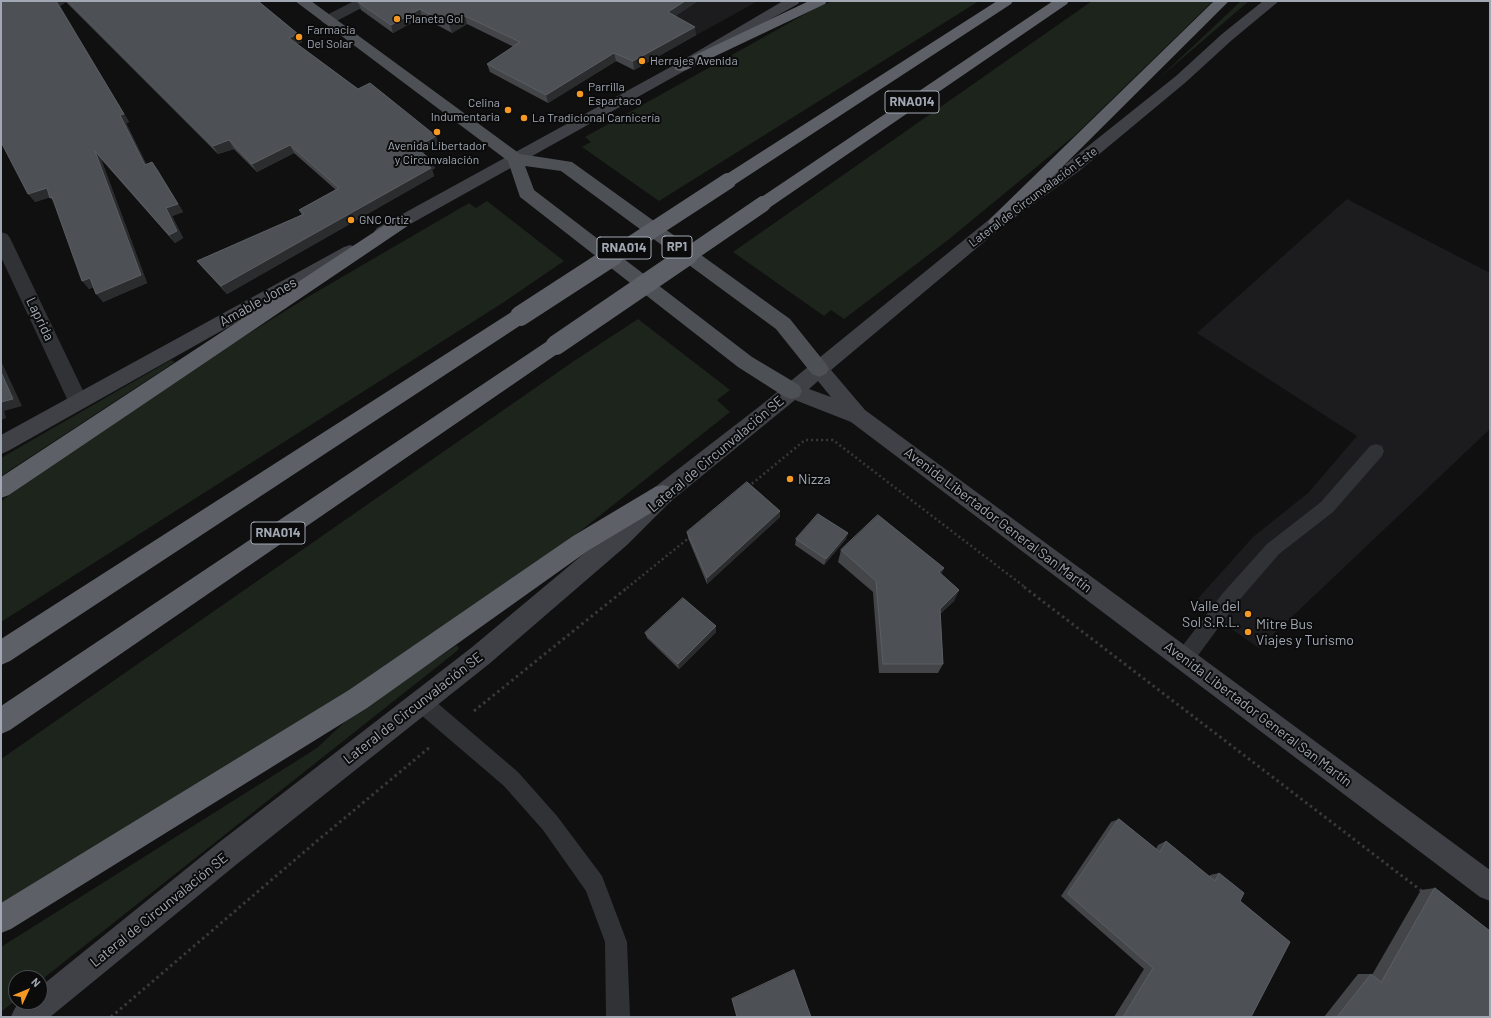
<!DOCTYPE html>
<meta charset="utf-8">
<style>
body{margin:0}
#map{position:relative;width:1491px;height:1018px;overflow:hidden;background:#101011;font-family:Barlow,sans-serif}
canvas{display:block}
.frame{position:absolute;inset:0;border:2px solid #a1a8b3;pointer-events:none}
.north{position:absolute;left:8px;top:970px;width:40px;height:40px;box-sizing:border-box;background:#0b0b0c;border:1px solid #474a4f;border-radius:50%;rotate:46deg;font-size:11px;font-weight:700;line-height:16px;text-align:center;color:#a1a8b3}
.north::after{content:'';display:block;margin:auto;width:14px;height:18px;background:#f59924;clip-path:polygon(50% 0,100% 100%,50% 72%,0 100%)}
</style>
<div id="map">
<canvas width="1491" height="1018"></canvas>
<div class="frame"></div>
<div class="north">N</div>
</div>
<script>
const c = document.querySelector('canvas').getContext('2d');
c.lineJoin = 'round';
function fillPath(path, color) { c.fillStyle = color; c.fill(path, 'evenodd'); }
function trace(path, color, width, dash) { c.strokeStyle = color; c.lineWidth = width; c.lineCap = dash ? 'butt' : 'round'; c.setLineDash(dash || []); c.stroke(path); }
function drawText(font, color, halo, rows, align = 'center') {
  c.font = font + ' Barlow,sans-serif'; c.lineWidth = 4; c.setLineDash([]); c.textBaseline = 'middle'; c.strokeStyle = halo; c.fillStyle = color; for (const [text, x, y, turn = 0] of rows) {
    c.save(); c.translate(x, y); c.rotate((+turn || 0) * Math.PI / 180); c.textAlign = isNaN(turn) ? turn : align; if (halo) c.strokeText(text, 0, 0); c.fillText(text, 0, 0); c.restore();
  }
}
const built = new Path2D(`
 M673 1H758L666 52 622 33Z
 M1347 199 1490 273V429L1259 648 1194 603 1253 537 1308 493 1357 436 1197 333Z`);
const green = new Path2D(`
 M832 1H979L659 201 582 147 591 142 585 137 814 9Z
 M1092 1H1213L1074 136 948 240 844 319 831 310 824 316 733 252Z
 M1241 1H1249L1157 80Z
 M487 201 564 261 504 302 1 622V501L128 411 201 363 306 298 469 203 476 208Z
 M638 319 730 390 717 400 730 412 583 529 367 681 1 905V759L574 361Z
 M171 360 175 362 1 476V458Z
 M457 645 459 648 457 651 40 981V978H16V1000L1 1012V947L317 748 351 716Z`);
const pathFar1 = new Path2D(`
 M748 487 805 440H833L1026 588
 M627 588 690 537`);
const path = new Path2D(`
 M1024 587 1423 892
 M474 711 628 587
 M111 1017 317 841 430 747`);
const lane = new Path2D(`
 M1376 444 1382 446 1384 451 1382 456 1333 512 1279 554 1235 605 1191 665 1184 668 1177 665 1175 659 1177 653 1223 593 1267 544 1321 502 1370 446Z
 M421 693 428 695 518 772 557 816 602 876 627 942 630 1017H606L605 942 586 891 543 830 504 786 414 709 411 702 414 695Z`);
const street = new Path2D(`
 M354 1H371L369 4 333 23 328 24 323 23 321 20 323 17Z
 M1 232 7 234 10 238 88 401 85 407 78 409 71 407 68 401 1 257Z`);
const secondary = new Path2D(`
 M783 1H800L798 4 760 25 686 70 389 236 383 238 377 236 374 232 377 228 676 64Z
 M1263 1H1279L1232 40 1186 82 1079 171 1003 226 831 370 865 410 1490 870V901L1480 897 851 422 795 400 671 501 627 545 489 664 237 864 50 1017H11C18 999 22 1002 40 1002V987L217 844 471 648 611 531 655 487 760 406 991 218 1067 163 1176 76 1222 34ZM818 381 831 397 809 389Z
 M350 245 356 247 359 251 356 255 8 451 1 454V435L344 247Z`);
const primary = new Path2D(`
 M295 1H311L520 154 572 162 790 319 826 364 829 369 826 374 819 377 812 374 776 329 561 171 525 166 534 190 752 357 799 385 802 391 799 397 792 399 785 397 738 367 520 197 508 161Z`);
const highway = new Path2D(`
 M809 1H827L825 4 686 70 681 71 676 70 674 67 676 64Z
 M997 1H1013L1011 4 734 185 728 186 722 185 720 181 722 177Z
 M1053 1H1069L1067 4 769 208 763 210 757 208 754 204 757 200Z
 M1214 1H1229L1003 226 997 228 991 226 988 222 991 218Z
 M403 215 409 217 412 221 409 225 9 495 1 498V477L397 217Z
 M520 309 527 311 529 316 527 321 10 661 1 665V639L513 311Z
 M556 338 563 340 566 345 563 350 10 730 1 734V706L549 340Z
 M663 485 671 487 674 494 671 501 589 550 367 708 11 929 1 933V903L349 690 573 536 655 487Z`);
const highwayBridgeFar1 = new Path2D(`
 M613 256 728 181
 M687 256 763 204`);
const highwayBridge = new Path2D(`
 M520 316 614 255
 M556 345 688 255`);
const wall = new Path2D(`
 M1 1H258L298 34 302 42 297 44 358 89 439 144 423 153 435 168 432 170 434 176 227 294 203 268 197 261 302 215 299 210 336 190 294 153 257 172 234 149 218 154 66 2 60 6 129 122 126 123 146 164 152 162 158 170 183 212 172 216 183 238 175 243 101 159 147 283 103 302 93 287 89 289 54 202 50 197 35 202Z
 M359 1H698L675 16 696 35 634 70 616 61 548 103 490 72 487 64 514 47 467 24 452 33 422 17 393 33 361 10 358 2Z
 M780 517 707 584 688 538 687 532Z
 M796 539H846L824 565 795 545Z
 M841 550 944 568 941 574 959 590 954 601 940 614 943 664 938 673H879L873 592 838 562Z
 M716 632 679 669 647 638 645 633Z
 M1119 819 1156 849 1158 845 1166 841 1209 877 1210 875 1219 873 1240 901 1251 1017H1114L1144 969 1061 896 1111 822Z
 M1435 888 1490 1017H1324L1358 974H1371L1372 975 1421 890Z`);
const shadedWall = new Path2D(`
 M56 1H65L66 2 60 6 129 122 126 123 151 173 145 165Z
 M685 1H698L669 20 668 12Z
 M420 9 422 17 393 33 391 25Z
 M465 16 467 24 452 33 449 25Z
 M695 27 696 35 634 70 633 61Z
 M298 34 302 42 293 46 289 38Z
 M614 53 616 61 548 103 546 95Z
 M436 136 439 144 418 156 415 148Z
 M229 140 234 149 218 154 213 146Z
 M290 145 294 153 257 172 252 164Z
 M95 151 101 159 147 283 103 302 96 294Z
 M432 160 435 168 432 170 434 176 227 294 221 286Z
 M152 162 158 170 183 212 172 216 183 238 175 243 169 235Z
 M47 188 54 196 35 202 28 194Z
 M90 278 97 286 89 289 82 281Z
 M1 361 22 406 4 411 6 418 1 420Z
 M780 511V517L707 584V578Z
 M848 533 846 539 824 565 826 559Z
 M944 568 939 579V572Z
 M959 590 954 601 935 619 940 609Z
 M716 626V632L679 669 678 664Z`);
const building = new Path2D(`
 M1 1H56L124 114 120 115 145 165 152 162 178 204 166 208 177 231 169 235 95 151 141 275 96 294 90 278 82 281 52 197 50 198 47 188 28 194 1 142Z
 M68 1H258L298 34 289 38 358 89 370 83 436 136 415 148 432 160 426 164 431 168 221 286 197 261 304 214 299 210 339 188 290 145 252 164 229 140 213 146Z
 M359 1H685L668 12 695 27 633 61 614 53 546 95 487 64 520 42 465 16 449 25 420 9 391 25 358 2Z
 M1 372 13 399 1 402Z
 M747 482 780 511 707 578 687 532Z
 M818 514 848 533 826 559 796 539Z
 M878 515 944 568 939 572 959 590 940 609 943 664H883L876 581 841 550Z
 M683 598 716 626 678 664 645 633Z
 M1119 819 1160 852 1166 841 1215 881 1219 873 1244 893 1240 901 1290 942 1251 1017H1123L1153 968 1068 894Z
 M1435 888 1490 931V1017H1337L1371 974 1381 982Z
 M794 970 811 1017H737L732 999Z`);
const markers = [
 [397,19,4,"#f59924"],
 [299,37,4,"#f59924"],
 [642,61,4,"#f59924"],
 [580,94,4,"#f59924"],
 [508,110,4,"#f59924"],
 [524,118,4,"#f59924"],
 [437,132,4,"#f59924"],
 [351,220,4,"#f59924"],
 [790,479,4,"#f59924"],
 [1248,614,4,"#f59924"],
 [1248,632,4,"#f59924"]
];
const farPoinames = [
 ["Planeta Gol",405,19],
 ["Farmacia",307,30],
 ["Del Solar",307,44],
 ["Herrajes Avenida",650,61],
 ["Parrilla",588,87],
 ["Espartaco",588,101],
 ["Celina",500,103,"right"],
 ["Indumentaria",500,117,"right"],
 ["La Tradicional Carnicería",532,118],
 ["Avenida Libertador",437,146,"center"],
 ["y Circunvalación",437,160,"center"],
 ["GNC Ortiz",359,220]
];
const farStreetnames = [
 ["Lateral de Circunvalación Este",1033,197,-37]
];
const shields = [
 [912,102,54],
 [677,247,30],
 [624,248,54],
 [278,533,54]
];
const shieldNames = [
 ["RNA014",912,102],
 ["RP1",677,247],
 ["RNA014",624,248],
 ["RNA014",278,533]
];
const streetNames = [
 ["Amable Jones",258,302,-29],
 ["Laprida",40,319,64],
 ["Lateral de Circunvalación SE",716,454,-40],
 ["Avenida Libertador General San Martín",998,520,37],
 ["Lateral de Circunvalación SE",413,708,-38],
 ["Avenida Libertador General San Martín",1258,714,37],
 ["Lateral de Circunvalación SE",159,910,-39]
];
const poiNames = [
 ["Nizza",798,479],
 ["Valle del",1240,606,"right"],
 ["Sol S.R.L.",1240,622,"right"],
 ["Mitre Bus",1256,624],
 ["Viajes y Turismo",1256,640]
];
fillPath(built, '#1c1c1e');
fillPath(green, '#1c241c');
trace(pathFar1, '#37393d', 2.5, [2, 3]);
trace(path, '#37393d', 3, [2.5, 3.5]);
fillPath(lane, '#313236');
fillPath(street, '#313236');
fillPath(secondary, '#3f4146');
fillPath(primary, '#4d5055');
fillPath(highway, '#5d6167');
trace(highwayBridgeFar1, '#5d6167', 16);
trace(highwayBridge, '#5d6167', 20);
fillPath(wall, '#434549');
fillPath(shadedWall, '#2a2c2e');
fillPath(building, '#4d5054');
trace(building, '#5a5e63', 1);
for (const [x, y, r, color] of markers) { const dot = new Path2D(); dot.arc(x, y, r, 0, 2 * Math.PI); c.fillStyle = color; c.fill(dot); trace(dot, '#0b0b0c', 1.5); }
drawText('12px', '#a1a8b3', '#0b0b0c', farPoinames, 'left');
drawText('12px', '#a1a8b3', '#0b0b0c', farStreetnames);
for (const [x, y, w] of shields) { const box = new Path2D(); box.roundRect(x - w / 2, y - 11, w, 22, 3); c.fillStyle = '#0b0b0c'; c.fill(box); trace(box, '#a1a8b3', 1); }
drawText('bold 13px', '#a1a8b3', null, shieldNames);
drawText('14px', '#a1a8b3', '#0b0b0c', streetNames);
drawText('14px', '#a1a8b3', '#0b0b0c', poiNames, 'left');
</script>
